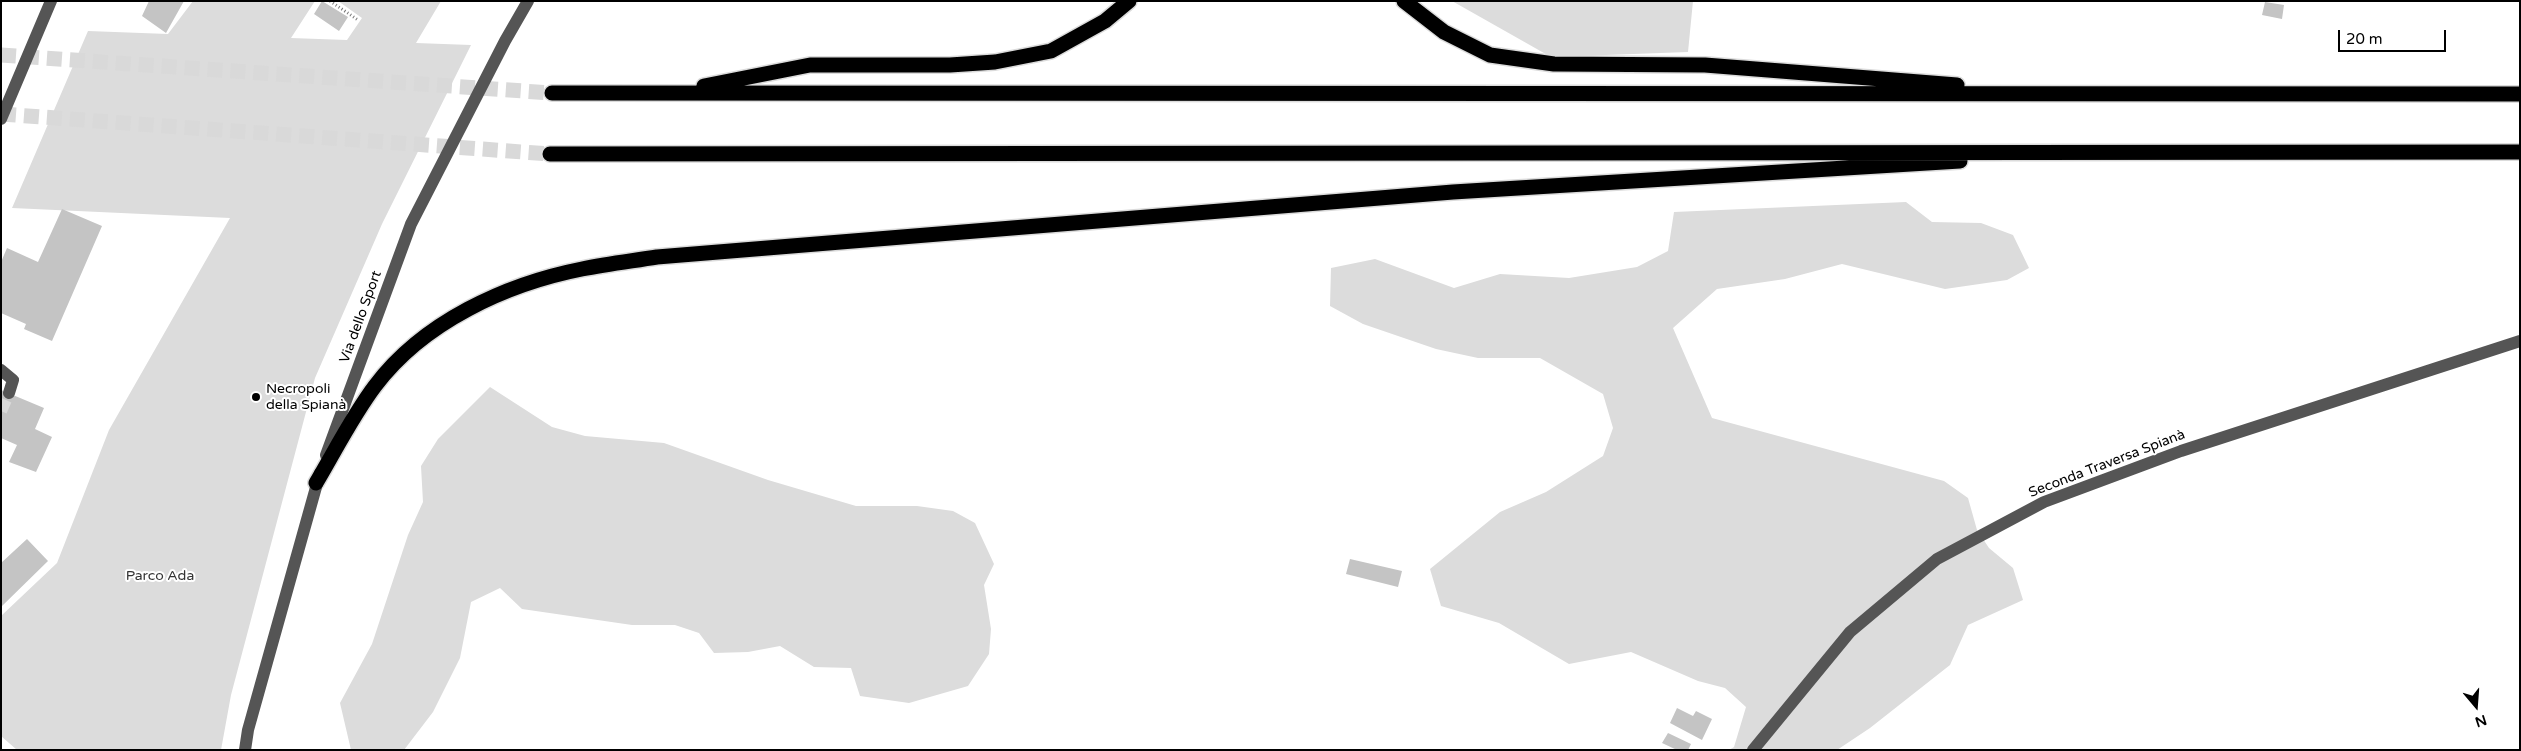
<!DOCTYPE html>
<meta charset="utf-8">
<style>
body{margin:0}
#map{position:relative;width:2521px;height:751px;overflow:hidden;background:#fff;font-family:"Varela Round",sans-serif}
canvas{display:block}
.frame{position:absolute;inset:0;border:2px solid #000;pointer-events:none}
.north{position:absolute;left:2451px;top:681px;width:50px;height:50px;-webkit-text-stroke:4px #fff;paint-order:stroke;rotate:162deg;font-size:14px;font-weight:700;line-height:20px;text-align:center;color:#000}
.north::after{content:'';display:block;margin:auto;width:18px;height:22px;background:#000;clip-path:polygon(50% 0,100% 100%,50% 72%,0 100%)}
.scale{position:absolute;left:2338px;top:30px;width:108px;height:22px;box-sizing:border-box;border:2px solid #000;border-top:0;padding-left:6px;font-size:15px;line-height:18px;white-space:nowrap;color:#000;-webkit-text-stroke:4px #fff;paint-order:stroke}
</style>
<div id="map">
<canvas width="2521" height="751"></canvas>
<div class="frame"></div>
<div class="north">N</div>
<div class="scale">20 m</div>
</div>
<script>
const c = document.querySelector('canvas').getContext('2d');
c.lineJoin = 'round';
function fillPath(path, color) { c.fillStyle = color; c.fill(path, 'evenodd'); }
function trace(path, color, width, dash) { c.strokeStyle = color; c.lineWidth = width; c.lineCap = dash ? 'butt' : 'round'; c.setLineDash(dash || []); c.stroke(path); }
function drawText(font, color, halo, rows, align = 'center') {
  c.font = font + ' "Varela Round",sans-serif'; c.lineWidth = 4; c.setLineDash([]); c.textBaseline = 'middle'; c.strokeStyle = halo; c.fillStyle = color; for (const [text, x, y, turn = 0] of rows) {
    c.save(); c.translate(x, y); c.rotate((+turn || 0) * Math.PI / 180); c.textAlign = isNaN(turn) ? turn : align; if (halo) c.strokeText(text, 0, 0); c.fillText(text, 0, 0); c.restore();
  }
}
const green = new Path2D(`
 M193 1H315L291 38 347 40 362 18 338 1H441L416 43 471 45 382 224 315 378 231 695 221 750H17L1 736V616L57 563 109 430 230 218 12 208 88 31 168 34Z
 M1452 1H1693L1688 52 1551 57Z
 M1906 202 1932 222 1981 223 2013 235 2029 268 2007 280 1945 289 1842 264 1785 279 1717 289 1673 328 1712 418 1944 481 1968 498 1977 530 1989 548 2013 568 2023 600 1968 625 1950 665 1870 728 1837 750H1729L1734 747 1746 707 1725 688 1698 681 1631 652 1569 664 1499 623 1441 606 1430 569 1500 512 1546 492 1603 456 1613 428 1603 394 1540 358H1478L1436 349 1363 324 1330 306 1331 268 1375 259 1454 288 1500 274 1569 278 1637 267 1668 251 1674 212Z
 M490 387 552 427 585 436 664 443 768 480 856 506H917L953 511 975 523 994 564 984 585 991 629 989 654 968 686 909 703 860 696 851 668 814 667 780 646 748 652 714 653 699 633 675 625H632L522 609 500 588 471 602 460 658 433 712 404 750H351L340 703 372 644 408 535 423 502 421 466 438 439Z`);
const building = new Path2D(`
 M149 1H184L166 33 142 16Z
 M322 1 348 17 339 31 314 14Z
 M2265 2 2284 5 2282 19 2262 15Z
 M62 209 102 226 52 341 24 329 26 324 1 313V262L7 248 38 262Z
 M1 390 44 408 35 429 52 437 36 472 9 462 17 445 1 438Z
 M27 539 48 561 1 607V563Z
 M1350 559 1402 571 1398 587 1346 574Z
 M1677 708 1693 716 1696 711 1712 719 1702 740 1670 723Z
 M1668 733 1691 744 1688 750H1677L1662 743Z`);
const minorTunnel = new Path2D(`
 M1 411 9 393`);
const highwayTunnel = new Path2D(`
 M1 55 552 93
 M1 114 550 154`);
const path = new Path2D(`
 M330 1 358 20`);
const minor = new Path2D(`
 M1 119 51 1
 M1 370 13 380 9 393
 M326 455 411 224 505 41 528 1
 M245 750 248 730 320 473
 M1753 750 1850 632 1937 559 2044 502 2181 451 2520 341`);
const highway = new Path2D(`
 M1404 1 1444 32 1490 55 1554 64 1705 65 1957 85
 M704 86 810 65H950L995 62 1051 51 1105 21 1129 1
 M552 93 2520 94
 M550 154 2520 152
 M316 483C335 451 353 415 375 386 423 322 506 284 582 269 607 264 632 261 657 257L1453 192 1960 161`);
const markers = [
 [256,397,5,"#000"]
];
const streetNames = [
 ["Via dello Sport",361,317,-70],
 ["Seconda Traversa Spianà",2107,464,-21]
];
const poiNames = [
 ["Necropoli",266,389],
 ["della Spianà",266,405]
];
const parkNames = [
 ["Parco Ada",160,576]
];
fillPath(green, '#dcdcdc');
fillPath(building, '#c4c4c4');
trace(minorTunnel, '#d9d9d9', 12, [12, 6]);
trace(highwayTunnel, '#d9d9d9', 15, [15, 8]);
trace(highway, '#dbdbdb', 18);
trace(path, '#777', 3, [1, 2.5]);
trace(minor, '#555', 12);
trace(highway, '#000', 15);
for (const [x, y, r, color] of markers) { const dot = new Path2D(); dot.arc(x, y, r, 0, 2 * Math.PI); c.fillStyle = color; c.fill(dot); trace(dot, '#fff', 2); }
drawText('14px', '#000', '#fff', streetNames);
drawText('14px', '#000', '#fff', poiNames, 'left');
drawText('14px', '#333', '#fff', parkNames);
</script>
